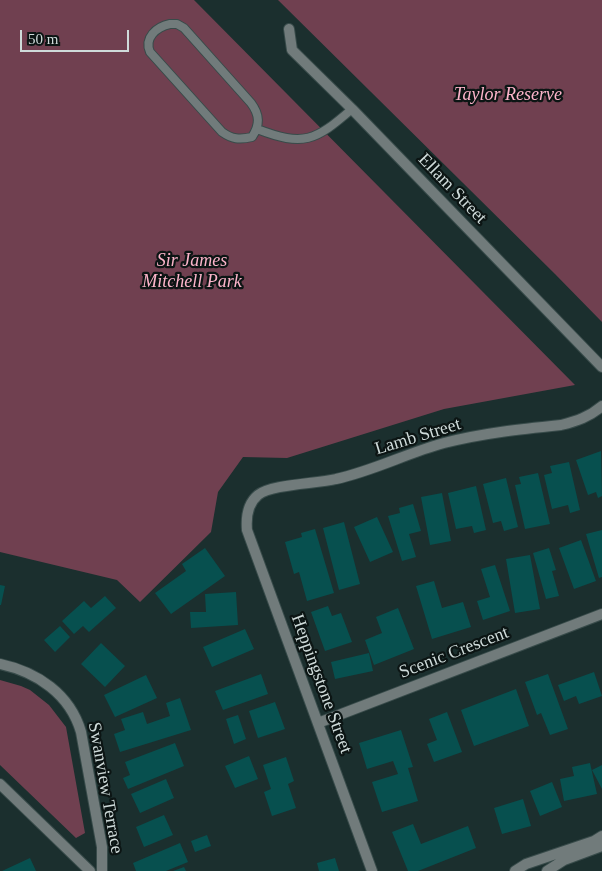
<!DOCTYPE html>
<style>
body{margin:0}
#map{position:relative;width:602px;height:871px;overflow:hidden;background:#1b2f2e;font-family:Georgia,serif}
canvas{display:block}
.scale{position:absolute;left:20px;top:30px;width:109px;height:22px;box-sizing:border-box;border:2px solid #cfdbda;border-top:0;padding-left:6px;font-size:15px;line-height:18px;white-space:nowrap;color:#cfdbda;-webkit-text-stroke:4px #0c1514;paint-order:stroke}
</style>
<div id="map">
<canvas width="602" height="871"></canvas>
<div class="scale">50 m</div>
</div>
<script>
const c = document.querySelector('canvas').getContext('2d');
c.lineJoin = 'round';
function fillPath(path, color) { c.fillStyle = color; c.fill(path, 'evenodd'); }
function trace(path, color, width, dash) { c.strokeStyle = color; c.lineWidth = width; c.lineCap = dash ? 'butt' : 'round'; c.setLineDash(dash || []); c.stroke(path); }
function drawText(font, color, halo, rows, align = 'center') {
  c.font = font + ' Georgia,serif'; c.lineWidth = 4.5; c.setLineDash([]); c.textBaseline = 'middle'; c.strokeStyle = halo; c.fillStyle = color; for (const [text, x, y, turn = 0] of rows) {
    c.save(); c.translate(x, y); c.rotate((+turn || 0) * Math.PI / 180); c.textAlign = isNaN(turn) ? turn : align; if (halo) c.strokeText(text, 0, 0); c.fillText(text, 0, 0); c.restore();
  }
}
const green = new Path2D(`
 M0 0H194L575 385 444 409 287 458 243 457 218 492 211 532 140 602 117 580 0 552Z
 M278 0H602V322L555 274Z
 M0 680 21 686 30 690 49 705 66 727 85 833 76 838 0 765Z`);
const building = new Path2D(`
 M601 451 602 496 598 498 596 492 588 495 576 460Z
 M569 462 580 510 570 513 568 505 552 509 544 475 552 473 550 466Z
 M538 473 550 524 525 529 515 485 521 484 519 477Z
 M506 478 518 527 504 531 501 521 493 523 483 484Z
 M476 486 486 530 474 533 472 526 456 529 448 493Z
 M442 493 451 541 430 545 421 497Z
 M413 504 421 531 409 534 416 557 402 561 388 516 400 513 399 508Z
 M377 517 393 552 370 562 354 527Z
 M344 522 360 584 339 590 323 528Z
 M315 529 334 593 307 601 299 572 294 574 285 542 302 537 301 533Z
 M602 530V577L599 578 586 534Z
 M581 540 596 581 574 589 559 548Z
 M205 548 225 576 171 614 155 593 186 571 182 564Z
 M549 548 556 570 552 571 559 596 546 599 533 553Z
 M530 555 540 609 515 613 506 559Z
 M495 565 510 611 483 620 477 601 490 597 481 569Z
 M434 581 442 608 463 602 471 627 432 639 416 586Z
 M0 585 5 586 1 605H0Z
 M236 592 238 625 191 628 190 612H206L205 594Z
 M105 596 116 608 89 632 83 626 74 634 62 621 84 601 91 608Z
 M328 606 332 616 341 613 352 642 325 651 311 612Z
 M398 608 414 649 374 665 365 640 382 633 376 617Z
 M60 626 70 637 55 652 44 640Z
 M245 629 254 649 212 667 203 647Z
 M101 643 125 666 105 687 81 664Z
 M369 653 373 671 335 679 331 662Z
 M594 672 602 696 579 704 576 696 564 701 558 685Z
 M261 674 268 694 223 710 215 691Z
 M548 674 568 729 550 735 541 713 537 715 525 682Z
 M146 675 157 698 115 717 104 695Z
 M516 689 529 726 474 746 461 710Z
 M180 698 191 730 120 752 114 734 125 730 121 719 143 712 147 724 170 716 166 703Z
 M275 702 285 729 258 738 249 711Z
 M447 712 462 752 434 762 427 744 437 740 429 719Z
 M238 715 246 739 234 744 226 719Z
 M401 730 413 767 408 768 418 801 382 812 372 782 398 774 393 761 367 769 359 743Z
 M175 743 184 766 128 789 123 778 130 775 125 762Z
 M249 756 258 779 235 788 225 766Z
 M286 757 294 781 288 784 296 808 272 816 264 792 271 789 263 765Z
 M590 763 597 794 564 801 560 779 574 776 572 767Z
 M602 765V789L592 770Z
 M166 779 174 798 140 813 131 794Z
 M552 782 562 807 540 816 530 791Z
 M523 799 531 826 502 834 494 808Z
 M164 815 173 835 144 847 136 827Z
 M413 824 421 844 468 826 476 848 418 871H408L392 832Z
 M207 835 211 846 195 852 191 841Z
 M180 843 188 862 166 871H136L133 863Z
 M30 858 36 871H2Z
 M335 858 339 871H319L317 863Z
 M184 867 186 871H173Z`);
const lane = new Path2D(`
 M170 24H177L184 28 251 103C260 115 260 125 252 137 239 140 232 139 222 132L150 52C144 38 156 27 170 24Z
 M257 129C304 147 315 141 352 109`);
const street = new Path2D(`
 M289 29 292 50 352 109 602 367
 M0 664C37 672 70 694 81 732L102 847V871
 M318 723 602 614
 M0 784 90 871
 M372 871 247 530C246 518 247 504 258 495 272 484 316 484 336 479 373 471 407 453 444 443 483 433 522 429 561 425 577 421 589 417 602 406
 M515 871 526 864 594 841 602 836
 M547 871 564 860 602 846`);
const parkNames = [
 ["Taylor Reserve",508,95],
 ["Sir James",192,261],
 ["Mitchell Park",192,282]
];
const streetNames = [
 ["Ellam Street",452,189,46],
 ["Lamb Street",418,437,-17],
 ["Scenic Crescent",454,653,-21],
 ["Heppingstone Street",321,684,70],
 ["Swanview Terrace",105,788,80]
];
fillPath(green, '#704050');
fillPath(building, '#07504f');
trace(lane, '#384b4a', 10);
trace(street, '#384b4a', 12);
trace(lane, '#717b7b', 8);
trace(street, '#717b7b', 10);
drawText('italic 18px', '#fcb4ca', '#0c1514', parkNames);
drawText('18px', '#cfdbda', '#0c1514', streetNames);
</script>
